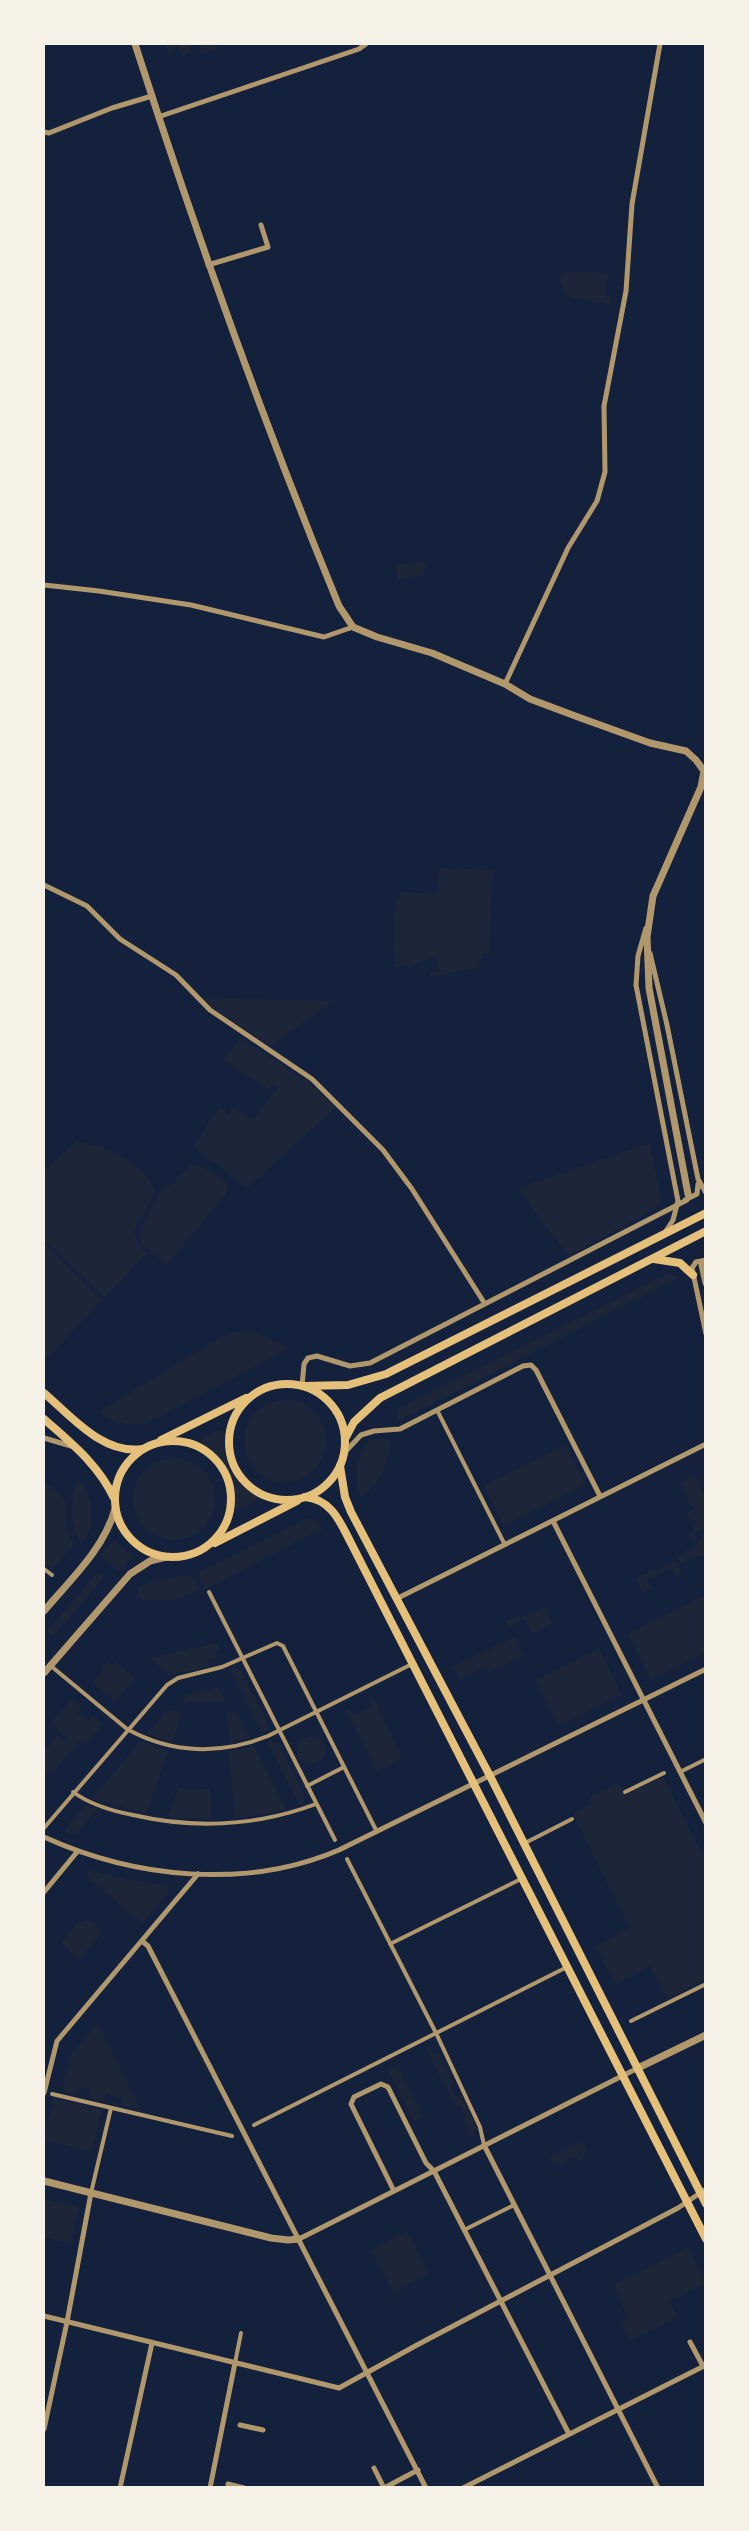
<!DOCTYPE html>
<style>
body{margin:0}
#map{position:relative;width:749px;height:2531px;overflow:hidden;background:#14213d;font-family:"DejaVu Sans",sans-serif}
canvas{display:block}
.frame{position:absolute;inset:0;border:45px solid #f6f1e7;pointer-events:none}
</style>
<div id="map">
<canvas width="749" height="2531"></canvas>
<div class="frame"></div>
</div>
<script>
const c = document.querySelector('canvas').getContext('2d');
c.lineJoin = 'round';
function fillPath(path, color) { c.fillStyle = color; c.fill(path, 'evenodd'); }
function trace(path, color, width, dash) { c.strokeStyle = color; c.lineWidth = width; c.lineCap = dash ? 'butt' : 'round'; c.setLineDash(dash || []); c.stroke(path); }
const green = new Path2D(`
 M164 44H216L218 50 201 54 198 44 190 46 192 53 181 56 177 46 169 53Z
 M569 272 608 273 605 295 611 296V305L565 296 560 275Z
 M423 561 426 564 423 576 398 580 395 565Z
 M439 868 493 870 489 953H483L478 967 431 977 429 973 439 970 435 957 408 967 407 964 395 967 393 914 396 910 395 897 400 898V892L437 894Z
 M204 998 333 1001 271 1046 212 1007Z
 M241 1038 307 1081 336 1107 247 1188 193 1146 220 1107 229 1114 234 1107 252 1120 278 1088 272 1084 267 1089 223 1060Z
 M76 1141C87 1144 99 1146 108 1150 120 1154 157 1178 154 1192 148 1218 119 1225 147 1253L104 1298 44 1239V1171Z
 M650 1143 661 1200 656 1208 569 1256 542 1222 519 1188Z
 M192 1163 209 1170 228 1184 227 1193 167 1265 141 1243 139 1233 162 1188 172 1184Z
 M44 1242 102 1300 44 1361Z
 M667 1273 681 1277 398 1421 397 1412 400 1408Z
 M248 1330 288 1347 274 1357 145 1423C126 1426 114 1423 99 1412L211 1343 234 1332Z
 M244 1441a41 41 0 1 1 82 0a41 41 0 1 1-82 0Z
 M218 1430 224 1432C223 1465 233 1476 257 1497L256 1502 237 1511 234 1509C233 1476 229 1463 201 1443L202 1438Z
 M390 1439C391 1458 378 1488 361 1496 352 1483 357 1449 371 1440Z
 M563 1446H566L585 1485 504 1526 485 1488 486 1484Z
 M133 1499a41 41 0 1 1 82 0a41 41 0 1 1-82 0Z
 M695 1476 705 1498V1508L702 1510 705 1516 706 1528 693 1534 697 1542 705 1535V1555L702 1557 700 1555 681 1564 677 1556 696 1546 689 1533 695 1530 693 1526 696 1524 694 1519 691 1521 687 1513 693 1509 680 1483Z
 M77 1480H80C93 1496 97 1527 82 1543 69 1529 70 1498 77 1480Z
 M44 1481 65 1499 66 1525 73 1545 52 1570 44 1563Z
 M309 1518 317 1520 322 1529 205 1589 199 1577 200 1572Z
 M115 1540 132 1556 120 1572 100 1555Z
 M676 1561 681 1573 676 1576 672 1568 647 1580 651 1589 643 1592 636 1578Z
 M98 1572 104 1577 53 1637 47 1631Z
 M192 1575 201 1590C181 1600 162 1603 140 1599L138 1596 139 1587 156 1580Z
 M705 1595V1653L651 1680 628 1634Z
 M544 1606 552 1623 532 1633 525 1619 509 1627 506 1621 517 1616 519 1619Z
 M514 1637 524 1656 489 1673 486 1667 460 1680 453 1667 486 1650 488 1653 490 1652 489 1649Z
 M217 1643 220 1649 215 1652 218 1657 207 1661 209 1667 169 1675 150 1658Z
 M599 1649 622 1695 559 1726 536 1680Z
 M107 1661 112 1665 115 1661 135 1678 115 1702 93 1683 103 1670 101 1668Z
 M234 1667 241 1671 267 1723 268 1729 262 1733 230 1669Z
 M218 1687 225 1701 202 1703 182 1701 188 1694Z
 M373 1697 402 1758 377 1771 346 1711 350 1709 354 1716 372 1706 368 1700Z
 M72 1699 82 1707 78 1713 88 1721 92 1716 103 1725 86 1744 81 1740 51 1774 44 1767V1751L57 1735 68 1743 70 1740 51 1723Z
 M167 1710 182 1713 172 1742 147 1734Z
 M236 1711 250 1738 230 1743 227 1713Z
 M297 1750a14 14 0 1 1 28 0a14 14 0 1 1-28 0Z
 M141 1741 168 1751 146 1814 92 1799Z
 M267 1741 278 1743 304 1795V1802L300 1806Z
 M254 1746 286 1810 234 1819 229 1752Z
 M663 1777 705 1860V1979L667 1999 650 1966 615 1984 596 1947 630 1927 573 1814 592 1804 590 1797 619 1783 625 1795Z
 M178 1788 210 1789 212 1819 168 1817Z
 M85 1805 97 1809 75 1835 64 1831Z
 M92 1871 130 1880 167 1886 169 1891 142 1923 88 1878 87 1872Z
 M89 1919 100 1928V1935L81 1958 78 1959 61 1943 78 1922Z
 M97 2023 136 2101 141 2110 121 2105 122 2098 106 2094 104 2101 89 2098 91 2090 78 2087 76 2094 65 2092 66 2088 62 2087 70 2056Z
 M431 2048 434 2054 438 2052 454 2084 450 2087 456 2098 461 2096 477 2129 473 2131 475 2136 472 2137 463 2121 466 2118 460 2105 456 2107 427 2050Z
 M397 2066 423 2117 414 2122 388 2070Z
 M53 2098 102 2110 92 2152 44 2140Z
 M582 2141 587 2149 581 2161 570 2156 564 2166 548 2158Z
 M44 2199 79 2207 71 2243 44 2238Z
 M407 2231 429 2274 393 2292 371 2250Z
 M688 2247 705 2283 669 2301 677 2317 630 2341 621 2322 628 2318 614 2285Z`);
const pedestrian = new Path2D(`
 M437 1410 505 1545
 M44 1569 52 1575
 M209 1592 335 1840
 M51 1666 127 1729C172 1754 221 1755 268 1736L412 1664
 M680 1772 706 1759
 M307 1786 344 1767
 M73 1792C91 1805 112 1811 133 1815 194 1829 257 1826 316 1804
 M625 1792 664 1773
 M44 1828 167 1685 178 1678 222 1667 277 1643 283 1646 377 1832
 M525 1843 572 1819
 M347 1859 436 2033 480 2127 484 2145
 M390 1944 521 1879
 M631 2021 706 1984
 M52 2094 232 2136
 M254 2125 567 1967
 M91 2193 111 2108
 M464 2230 514 2205
 M235 2363 241 2333`);
const minor = new Path2D(`
 M158 117 359 49 366 44
 M44 132 49 133 112 108 152 96
 M208 265 268 247 261 225
 M44 585 99 591 191 605 324 637 353 627
 M505 684 568 548 597 501 605 472 604 406 626 291 632 204 660 44
 M44 885 87 906 120 939 176 975 210 1010 312 1079 383 1150 412 1189 485 1304
 M646 928 638 956 636 985 678 1201 673 1220 666 1231
 M650 953 667 1025 698 1179 706 1193
 M685 1200 697 1194 698 1184
 M706 1260 696 1262 692 1268 706 1334
 M302 1386 304 1364 308 1358 317 1356 350 1366 370 1363 687 1200
 M44 1438 71 1446
 M345 1452 361 1435 374 1431 400 1429 523 1366 531 1365 536 1370 600 1496
 M553 1521 706 1823
 M398 1598 706 1444
 M44 1837C134 1878 246 1890 339 1850L706 1669
 M44 1892 77 1852
 M142 1941 148 1946 426 2488
 M44 2093 57 2041 198 1874
 M484 2145 658 2488
 M394 2191 351 2104 354 2097 381 2084 388 2087 426 2163 434 2171 569 2434
 M299 2239 638 2068
 M44 2316 339 2388 417 2345 678 2208 706 2189
 M690 2342 703 2366
 M240 2425 263 2430
 M44 2429 67 2322 91 2193
 M374 2468 384 2488 418 2470
 M228 2484 244 2488
 M120 2488 152 2343
 M210 2488 235 2363
 M463 2488 706 2365`);
const tertiary = new Path2D(`
 M135 44C196 234 263 421 339 606L353 627 377 637 432 653 505 684 530 699 578 717 650 743 686 751 696 760 704 771 701 787 653 896 647 937 649 988 688 1194
 M702 1265 706 1283
 M44 1611C70 1580 104 1549 115 1509
 M44 1673 130 1574 150 1561 166 1557
 M638 2068 706 2035
 M44 2181 271 2238 288 2240 299 2239`);
const secondary = new Path2D(`
 M340 1466 345 1497 351 1512 490 1776 706 2204
 M305 1497C332 1499 341 1524 352 1545L706 2239`);
const primary = new Path2D(`
 M654 1259 680 1263 693 1275
 M229 1442a58 58 0 1 1 116 0a58 58 0 1 1-116 0Z
 M304 1386 348 1385 386 1374 706 1213
 M44 1393C71 1416 103 1455 142 1449
 M44 1419C71 1443 98 1464 114 1498
 M345 1439 354 1422 380 1398 706 1231
 M161 1440 246 1398
 M115 1499a58 58 0 1 1 116 0a58 58 0 1 1-116 0Z
 M215 1543 297 1501`);
fillPath(green, '#1d2539');
trace(pedestrian, '#b1986c', 4);
trace(minor, '#b1986c', 5);
trace(tertiary, '#b1986c', 7);
trace(secondary, '#e5c07b', 8);
trace(primary, '#e5c07b', 8);
</script>
